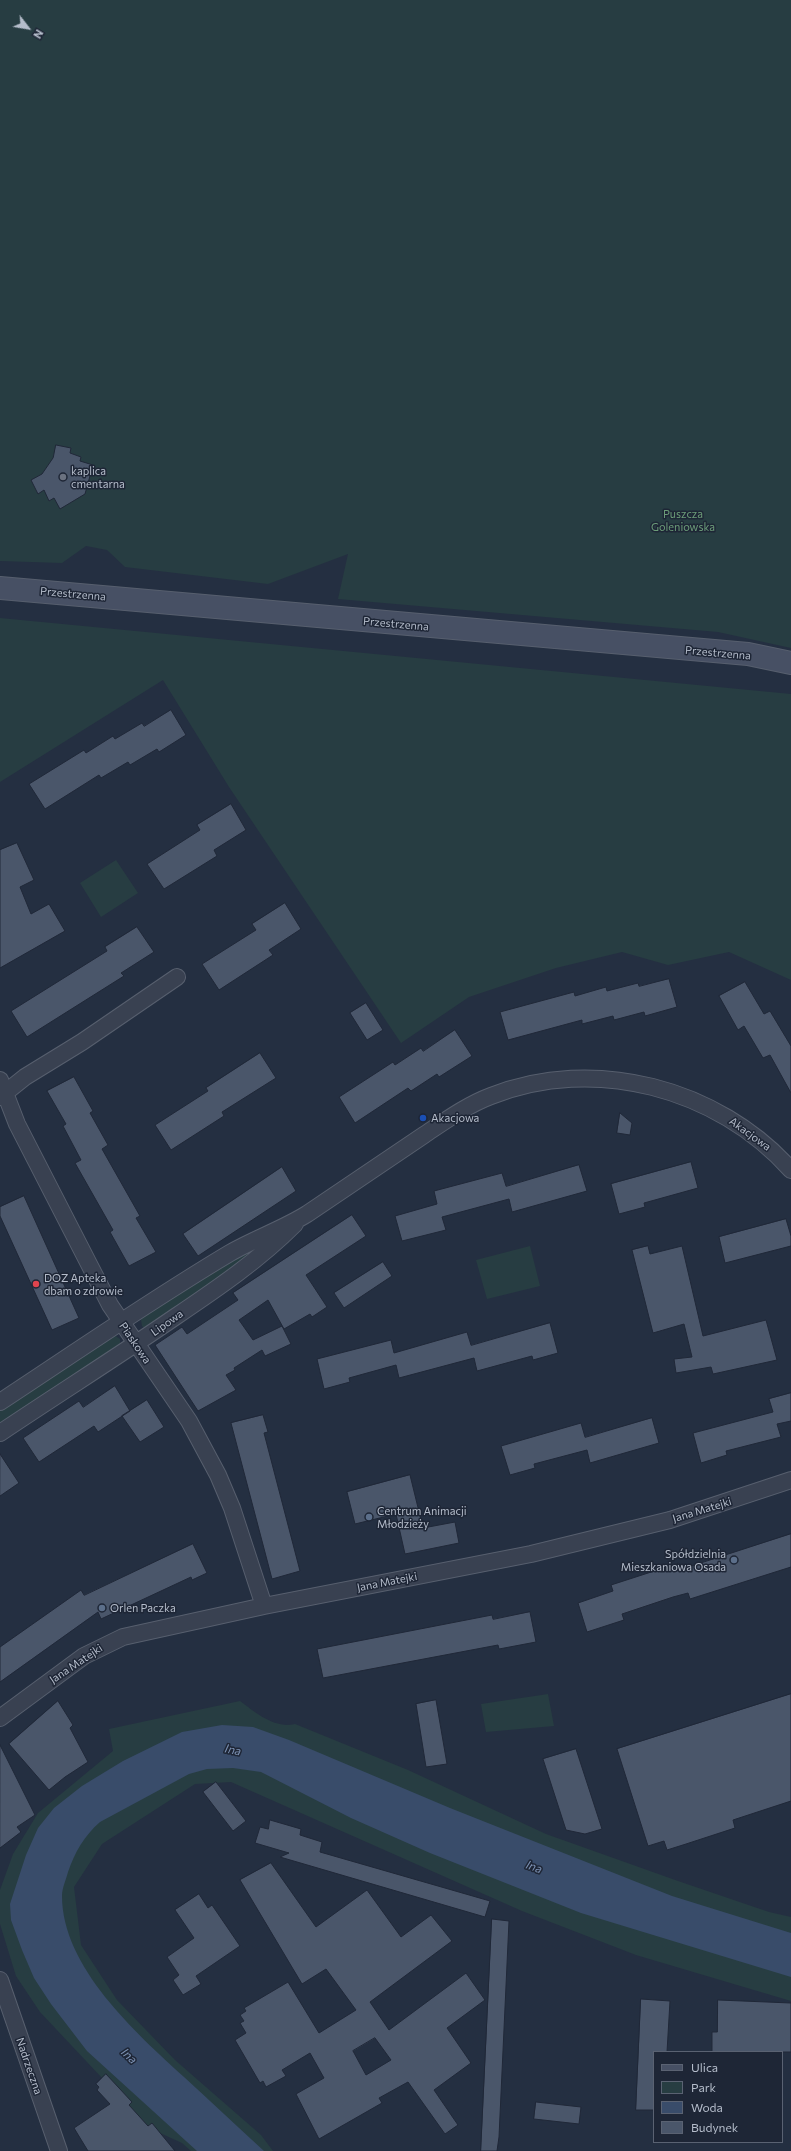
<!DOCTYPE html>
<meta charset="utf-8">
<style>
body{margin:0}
#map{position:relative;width:791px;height:2151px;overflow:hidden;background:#242f41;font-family:Commissioner,sans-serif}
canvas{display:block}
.legend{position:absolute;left:653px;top:2051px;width:130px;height:92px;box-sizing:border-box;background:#1e2636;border:1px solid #5a6272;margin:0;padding:5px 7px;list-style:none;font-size:12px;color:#b5bdcb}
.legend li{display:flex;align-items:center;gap:8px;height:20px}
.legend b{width:20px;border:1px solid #5a6272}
.north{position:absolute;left:8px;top:8px;width:40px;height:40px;-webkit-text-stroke:3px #1e2636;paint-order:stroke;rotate:121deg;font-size:11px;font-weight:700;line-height:16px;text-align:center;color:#b5bdcb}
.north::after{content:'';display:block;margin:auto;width:14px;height:18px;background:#b5bdcb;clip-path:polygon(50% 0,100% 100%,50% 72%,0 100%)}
</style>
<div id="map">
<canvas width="791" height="2151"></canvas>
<ul class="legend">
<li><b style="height:5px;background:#475064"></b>Ulica</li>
<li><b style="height:11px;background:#273d42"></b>Park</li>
<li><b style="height:11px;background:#394c6a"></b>Woda</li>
<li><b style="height:11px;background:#4a566a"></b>Budynek</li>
</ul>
<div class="north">N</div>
</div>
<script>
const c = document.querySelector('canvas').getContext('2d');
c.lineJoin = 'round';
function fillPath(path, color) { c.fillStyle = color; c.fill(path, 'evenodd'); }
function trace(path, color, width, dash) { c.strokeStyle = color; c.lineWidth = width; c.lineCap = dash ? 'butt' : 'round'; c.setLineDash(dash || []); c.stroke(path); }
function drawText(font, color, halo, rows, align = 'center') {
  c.font = font + ' Commissioner,sans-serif'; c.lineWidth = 3; c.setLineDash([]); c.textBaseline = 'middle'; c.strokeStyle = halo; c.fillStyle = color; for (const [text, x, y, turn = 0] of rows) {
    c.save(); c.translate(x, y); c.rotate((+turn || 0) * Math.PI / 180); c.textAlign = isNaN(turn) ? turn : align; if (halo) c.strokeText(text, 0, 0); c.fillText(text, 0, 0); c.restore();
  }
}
const green = new Path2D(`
 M0 0H791V648L718 632 338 599 348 554 268 584 125 567 107 550 86 546 62 563 0 561Z
 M0 618 791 694V980L729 952 668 965 622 952 556 968 469 997 401 1043 229 787 163 680 0 782Z
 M116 860 138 893 101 917 80 883Z
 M256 1242 265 1247 144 1328 142 1326 141 1320 144 1315Z
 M530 1246 540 1286 487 1299 476 1260Z
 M114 1335 120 1339V1344L0 1427V1409Z
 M548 1694 554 1726 486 1732 481 1704Z
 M240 1701C256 1713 275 1729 295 1724L408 1770 546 1834 678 1881 769 1912 791 1917V2001L636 1955 522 1911 231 1782 195 1784 102 1844 74 1887 81 1945 117 2000 175 2060 261 2135 273 2151H191L182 2143 149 2128 40 2012 16 1976 0 1924V1890L13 1854 38 1813 113 1751 109 1729Z`);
const water = new Path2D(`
 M222 1725 253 1727 289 1740 450 1808 672 1896 791 1933V1977L581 1913 430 1853 351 1818 261 1772 233 1768 207 1769 189 1774 100 1822C84 1836 75 1852 68 1872 66 1880 62 1888 62 1896 62 1967 136 2033 184 2077 211 2102 237 2126 264 2151H197L87 2051 51 2004 34 1978 22 1950 11 1920 10 1904 26 1855 38 1828 54 1808 82 1786 123 1761 182 1732Z`);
const building = new Path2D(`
 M56 445 71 448 70 453 81 457 80 461 93 465 85 494 60 509 54 498 49 501 44 490 38 494 31 480 42 474 53 458Z
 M171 710 186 735 159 752 157 749 130 765 128 762 101 778 99 775 45 809 29 784 84 750 86 753 113 736 115 739 142 723 144 726Z
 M231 804 246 830 214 850 217 856 164 889 147 864 200 830 197 825Z
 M17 843 34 880 20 887 31 914 49 904 65 931 0 968V850Z
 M285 903 301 929 269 950 273 955 219 990 202 964 256 930 252 924Z
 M137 927 154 952 121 973 124 976 27 1037 11 1011 107 951 105 947Z
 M669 979 677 1007 645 1016 644 1012 614 1020 613 1016 582 1024V1020L508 1040 500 1012 574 992 575 996 606 987 607 991 638 983 639 986Z
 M745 982 764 1014 770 1011 791 1046V1093L770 1055 763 1058 744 1026 738 1030 719 996Z
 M366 1003 383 1030 367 1040 350 1013Z
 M455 1030 472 1056 439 1077 437 1074 411 1091 408 1088 355 1123 339 1097 393 1062 395 1065 421 1048 423 1051Z
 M260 1053 276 1078 222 1112 224 1116 171 1150 155 1125 208 1091 206 1088Z
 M74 1077 93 1111 90 1113 108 1145 102 1149 140 1216 136 1218 156 1252 129 1266 110 1232 113 1230 75 1163 81 1160 63 1126 66 1124 47 1091Z
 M620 1113 632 1123 630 1135 617 1133Z
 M691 1162 698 1188 644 1203 645 1207 619 1214 611 1184Z
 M579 1165 587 1191 512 1212 509 1199 442 1217 446 1230 402 1241 395 1216 437 1204 434 1191 502 1173 506 1186Z
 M282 1167 296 1191 198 1256 183 1234Z
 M24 1196 79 1318 52 1330 0 1216V1207Z
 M352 1215 366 1236 306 1275 327 1307 312 1317 310 1314 284 1329 268 1300 239 1320 253 1340 282 1326 291 1344 265 1356 262 1350 234 1368 235 1370 226 1375 236 1390 198 1411 155 1345 182 1327 187 1334 238 1300 233 1293Z
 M786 1219 791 1236V1246L725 1263 719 1237Z
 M648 1246 650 1254 682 1246 703 1336 766 1320 777 1360 713 1374 711 1367 676 1373 674 1359 692 1357 684 1324 653 1333 632 1250Z
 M383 1262 392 1276 344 1308 334 1293Z
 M550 1323 558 1353 533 1360 532 1356 477 1371 474 1358 399 1378 396 1365 349 1378 350 1382 324 1389 317 1359 391 1340 394 1353 467 1332 471 1345Z
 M115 1386 130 1411 98 1432 94 1426 39 1462 23 1438 79 1401 83 1407Z
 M791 1393V1421L777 1424 781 1437 726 1451 727 1455 701 1463 693 1433 773 1412 769 1399Z
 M147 1400 164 1427 140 1442 122 1416Z
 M263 1415 268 1432 264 1433 300 1571 272 1579 231 1423Z
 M652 1418 659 1443 590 1463 587 1450 534 1464 535 1468 510 1475 501 1446 581 1423 585 1437Z
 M0 1454 19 1483 0 1496Z
 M410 1475 423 1528 455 1522 459 1543 405 1554 396 1514 355 1524 347 1492Z
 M791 1534V1567L690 1599 688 1593 673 1597 622 1614 624 1620 587 1632 578 1603 613 1591 611 1585 679 1563 681 1569Z
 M193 1544 207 1573 192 1580 191 1577 101 1619 98 1612 0 1682V1647L81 1590 84 1595Z
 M530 1612 536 1642 499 1649 498 1645 323 1678 317 1649 492 1615 493 1619Z
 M791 1694V1801L733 1820 735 1828 686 1844 667 1850 664 1841 648 1846 617 1749Z
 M436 1700 447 1764 426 1767 416 1704Z
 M58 1701 73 1725 70 1728 88 1762 65 1777 49 1790 9 1744Z
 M0 1745 35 1815 17 1827 21 1832 0 1848Z
 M576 1749 602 1829 585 1834 566 1830 543 1759Z
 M216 1782 246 1821 233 1831 203 1792Z
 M270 1820 301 1829 300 1835 322 1842 320 1852 490 1901 485 1917 280 1857 289 1853 255 1843 260 1827 268 1829Z
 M271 1863 316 1927 367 1890 401 1937 431 1915 452 1941 370 2002 389 2030 466 1973 485 2000 447 2028 471 2063 434 2090 458 2125 445 2134 408 2082 379 2098 382 2103 319 2139 296 2094 324 2078 310 2053 282 2070 286 2076 266 2087 263 2081 260 2083 235 2040 246 2033 240 2023 244 2021 240 2015 246 2011 244 2008 288 1982 319 2033 356 2010 326 1969 302 1984 240 1880ZM375 2038 391 2060 366 2075 353 2051Z
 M199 1894 208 1908 212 1905 240 1946 196 1976 201 1984 183 1995 173 1980 179 1975 167 1957 194 1938 175 1910Z
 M492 1919 509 1921 499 2137 497 2151H481Z
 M641 1999 670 2001 667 2052H654V2110H636Z
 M718 2000 791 2003V2052H712V2032H717Z
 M106 2074 132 2102 129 2105 148 2126 152 2123 175 2151H88L74 2128 110 2104 97 2090 99 2087 96 2084Z
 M536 2102 581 2107 579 2124 534 2119Z`);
const street = new Path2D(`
 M0 1080 17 1124 110 1305 189 1421 218 1475 232 1508 264 1606
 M0 1097 25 1077 82 1042 177 977
 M0 1402C76 1352 151 1300 230 1253 254 1239 283 1229 307 1214 346 1188 385 1161 424 1135 445 1121 467 1105 491 1096 594 1055 718 1088 791 1170
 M0 1433C58 1394 117 1357 175 1317 218 1288 259 1260 295 1224
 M0 1718 84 1656 123 1637 264 1606 531 1554 670 1520 791 1480
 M0 1980 59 2151`);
const secondary = new Path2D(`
 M0 588 748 654 791 663`);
const markers = [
 [63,477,4,"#6b7280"],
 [423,1118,4,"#1a4fb4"],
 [36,1284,4,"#e0444e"],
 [369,1517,4,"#5c6f8a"],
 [734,1560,4,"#5c6f8a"],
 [102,1608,4,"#5c6f8a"]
];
const poiNames = [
 ["kaplica",71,471],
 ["cmentarna",71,484],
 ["Akacjowa",431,1118],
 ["DOZ Apteka",44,1278],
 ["dbam o zdrowie",44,1291],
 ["Centrum Animacji",377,1511],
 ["Młodzieży",377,1524],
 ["Spółdzielnia",726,1554,"right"],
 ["Mieszkaniowa Osada",726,1567,"right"],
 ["Orlen Paczka",110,1608]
];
const parkNames = [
 ["Puszcza",683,514],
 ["Goleniowska",683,527]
];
const streetNames = [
 ["Przestrzenna",73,594,5],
 ["Przestrzenna",396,624,5],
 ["Przestrzenna",718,653,5],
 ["Akacjowa",750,1134,36],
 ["Lipowa",167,1323,-35],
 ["Piaskowa",135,1343,56],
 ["Jana Matejki",702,1510,-17],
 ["Jana Matejki",387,1582,-11],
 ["Jana Matejki",76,1664,-34],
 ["Nadrzeczna",29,2066,71]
];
const waterNames = [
 ["Ina",233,1750,12],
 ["Ina",534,1867,20],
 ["Ina",129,2056,44]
];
fillPath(green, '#273d42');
fillPath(water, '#394c6a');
fillPath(building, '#4a566a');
trace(building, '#202838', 1);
trace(street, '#575f6e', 18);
trace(secondary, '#575f6e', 24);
trace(street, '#394151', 16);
trace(secondary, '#475064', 22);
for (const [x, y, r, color] of markers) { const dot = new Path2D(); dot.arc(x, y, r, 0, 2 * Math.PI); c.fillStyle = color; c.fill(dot); trace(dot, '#1e2636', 1.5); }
drawText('11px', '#b5bdcb', '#1e2636', poiNames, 'left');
drawText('11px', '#6c9d79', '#1e2636', parkNames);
drawText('11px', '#b5bdcb', '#1e2636', streetNames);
drawText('italic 12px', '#7c91b3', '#1e2636', waterNames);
</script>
